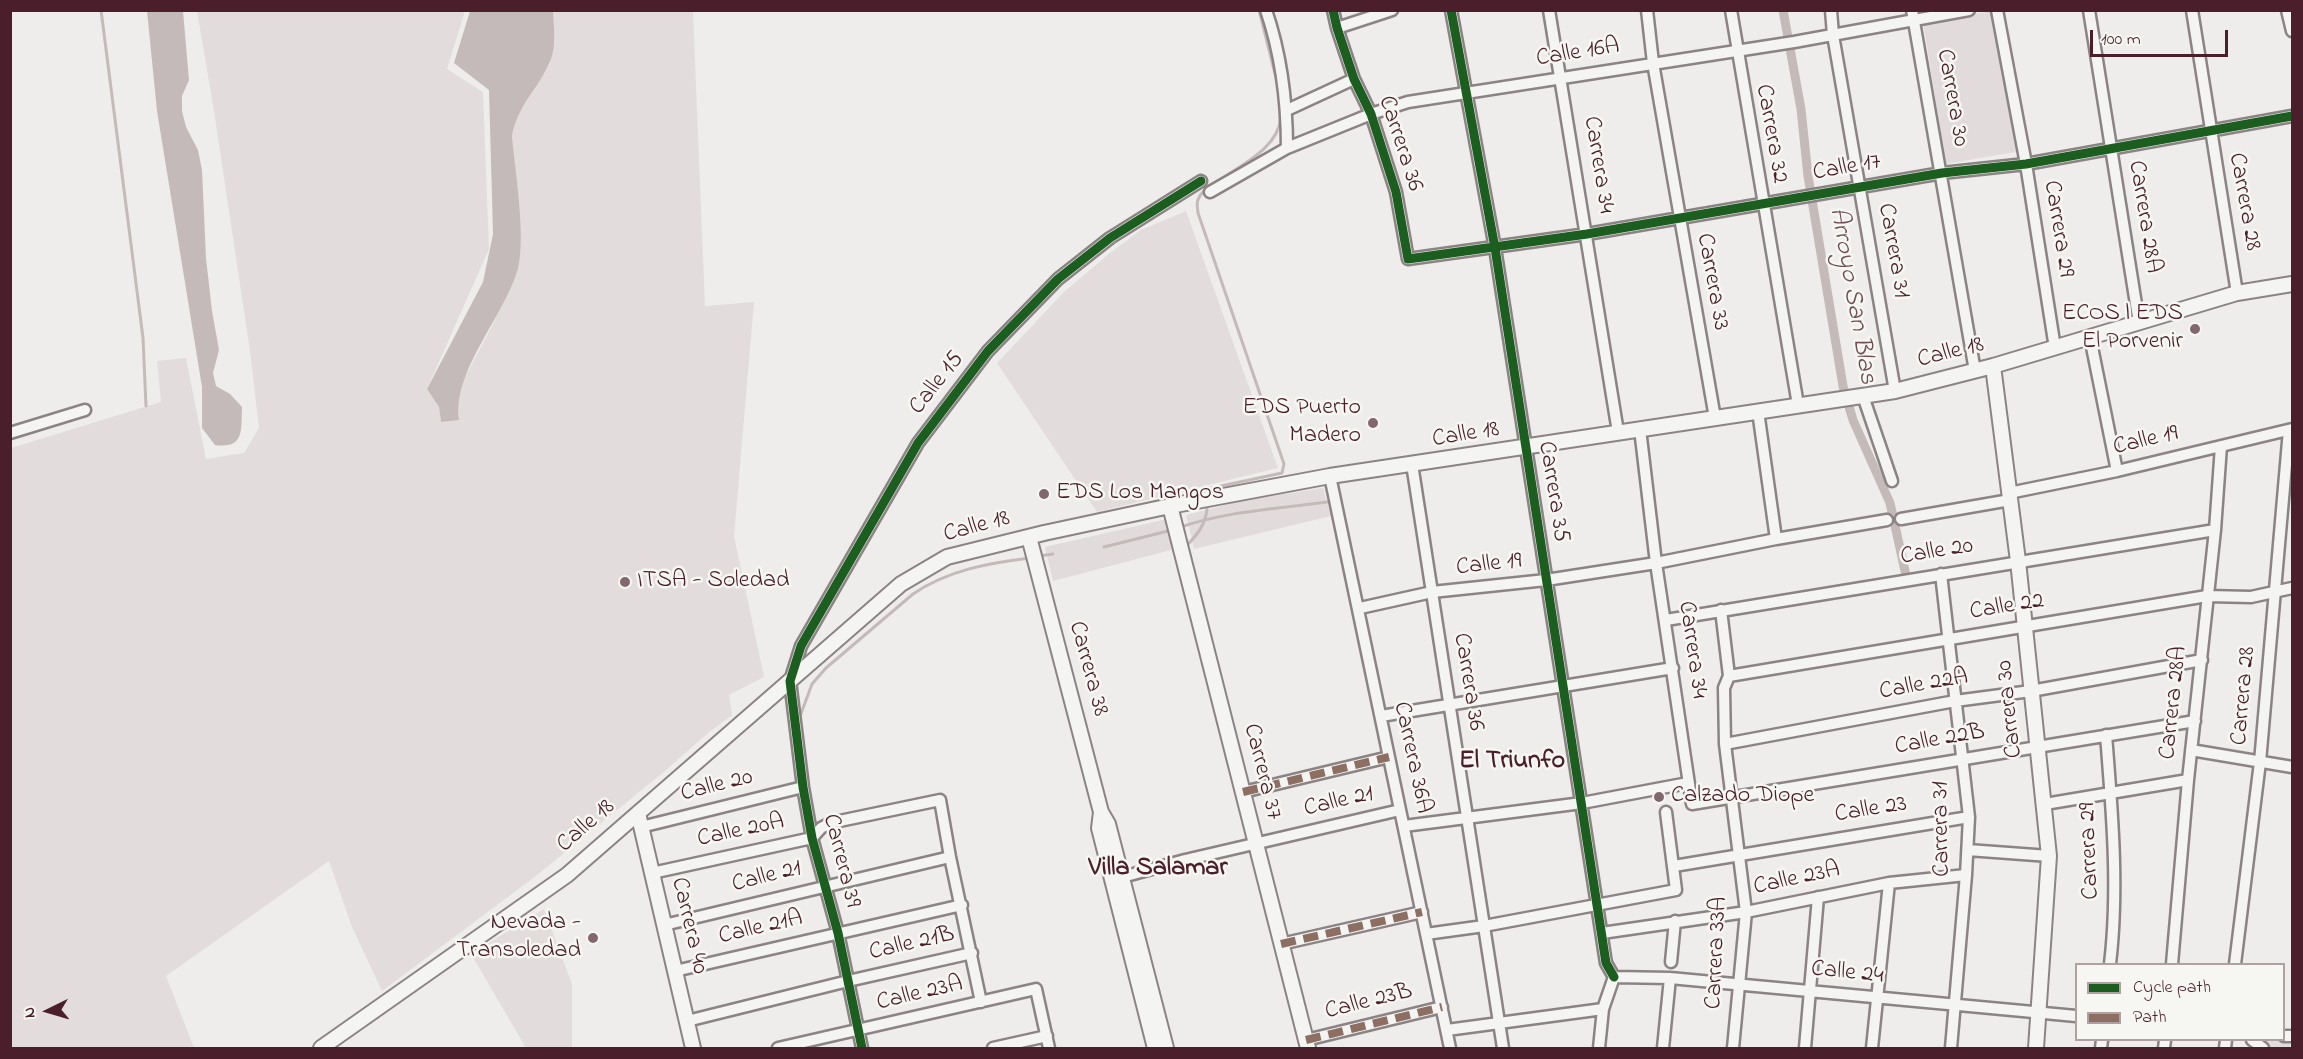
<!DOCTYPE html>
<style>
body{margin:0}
#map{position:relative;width:2303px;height:1059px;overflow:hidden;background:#eeedeb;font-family:"Indie Flower",sans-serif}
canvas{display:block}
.frame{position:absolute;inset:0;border:12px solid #4a1f2b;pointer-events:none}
.legend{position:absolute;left:2075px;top:963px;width:210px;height:78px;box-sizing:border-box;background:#f6f6f2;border:2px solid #b1a0a2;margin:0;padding:8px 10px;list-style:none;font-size:18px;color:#4a1f2b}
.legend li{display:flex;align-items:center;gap:12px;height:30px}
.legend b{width:30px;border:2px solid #b1a0a2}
.north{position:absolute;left:18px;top:981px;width:60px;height:60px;-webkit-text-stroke:4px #f6f6f2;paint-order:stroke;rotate:265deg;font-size:16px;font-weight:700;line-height:24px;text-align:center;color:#4a1f2b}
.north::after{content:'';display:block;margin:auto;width:21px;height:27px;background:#4a1f2b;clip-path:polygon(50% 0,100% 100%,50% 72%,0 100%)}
.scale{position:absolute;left:2090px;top:30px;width:138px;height:27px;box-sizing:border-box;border:3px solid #4a1f2b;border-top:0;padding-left:8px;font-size:18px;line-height:21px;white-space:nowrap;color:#4a1f2b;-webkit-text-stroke:4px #f6f6f2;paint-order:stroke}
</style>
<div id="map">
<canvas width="2303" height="1059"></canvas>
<div class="frame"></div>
<ul class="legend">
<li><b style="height:8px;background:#1b5e20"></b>Cycle path</li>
<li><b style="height:8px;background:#8d6e63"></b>Path</li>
</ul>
<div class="north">N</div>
<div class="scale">100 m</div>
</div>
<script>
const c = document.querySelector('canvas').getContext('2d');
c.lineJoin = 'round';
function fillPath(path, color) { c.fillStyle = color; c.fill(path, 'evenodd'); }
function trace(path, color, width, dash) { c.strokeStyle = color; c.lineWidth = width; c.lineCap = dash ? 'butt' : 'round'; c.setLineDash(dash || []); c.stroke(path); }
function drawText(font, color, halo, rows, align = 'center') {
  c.font = font + ' "Indie Flower",sans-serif'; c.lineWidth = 5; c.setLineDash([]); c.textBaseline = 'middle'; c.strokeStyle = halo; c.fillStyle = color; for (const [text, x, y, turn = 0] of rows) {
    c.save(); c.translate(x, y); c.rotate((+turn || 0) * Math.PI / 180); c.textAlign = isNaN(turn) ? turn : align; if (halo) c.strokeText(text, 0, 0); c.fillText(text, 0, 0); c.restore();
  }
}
const built = new Path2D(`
 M197 11H465L447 69 483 92 489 249 427 389 439 407 441 422 458 419 457 405 463 381 493 324 517 269 520 249 512 136 515 119 550 64 554 40 553 11H693L705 306 754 302 734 536 764 677 729 695 732 715 708 733 665 771 536 876 382 991 352 927 329 861 166 976 194 1048H11V448L161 402 157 361 186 358 206 459 244 453 259 428 250 351 214 111Z
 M1186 211 1278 468 1097 512 997 363 1064 292 1110 253 1141 230Z
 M544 909 572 984V1048H526L471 954Z`);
const green = new Path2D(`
 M1993 11 2016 152 1946 164 1923 22Z
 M1323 488 1331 516 1194 549 1186 515 1241 501Z
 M1167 519 1175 549 1053 581 1045 547Z
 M2291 1039 2290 1048H2266L2254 1040Z`);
const water = new Path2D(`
 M147 11H183L189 80 182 96V111L186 127 198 150 202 170 206 258 212 311 219 350 213 373 216 386 230 394 242 407C241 430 245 449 215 445L202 428V387L157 111Z
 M470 11H553C554 28 557 50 548 66 536 91 517 107 512 136 515 171 526 235 518 268 505 316 452 371 459 420L441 422 439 407 427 389 483 282 493 234 489 90 454 63Z`);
const stream = new Path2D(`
 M101 10 143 338 146 406
 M1259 10 1279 90
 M1204 495V490L1207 489 1282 473 1284 464 1198 213C1198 209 1196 204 1198 200 1200 192 1208 188 1214 184 1238 166 1278 150 1281 117
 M1178 528C1229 510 1281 509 1334 501
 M1104 547 1172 530
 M1185 547C1197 536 1208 521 1207 504
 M1039 556 1053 554
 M799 719 812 684 826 668 913 594C948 570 989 563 1030 558`);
const canal = new Path2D(`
 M1783 10 1801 109 1808 176 1843 386 1853 420 1890 503 1907 580`);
const street = new Path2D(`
 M1266 10C1281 54 1287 102 1287 148
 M1333 10 1337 28 1354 79 1371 114 1396 192 1408 259 1587 234 1942 173 2026 164 2292 116
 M1451 10 1495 248 1606 963 1614 977
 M1549 10 1618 432
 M1647 10 1653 63 1715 418
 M1731 10 1798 405
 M1831 10 1833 35 1895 391
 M1912 10 1975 371
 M1997 10 2026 164 2055 348
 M2089 10 2139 323
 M2192 10 2237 293
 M2287 10 2292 31
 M1337 28 1392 10
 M1287 110 1354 79
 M1210 192 1287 148 1371 114 1408 102 1794 42 1969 10
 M2090 337 2117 471
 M1863 396 1892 481
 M1758 411 1776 539
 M1640 429 1656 563 1692 804 2195 721
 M10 433 85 410
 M1412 464 1503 1048
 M1330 476 1450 1048
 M2009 493 2117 471 2292 429
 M1901 519 2010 500
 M1941 574 1969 817 1966 875 1951 1048
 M1721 610 1729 676 1724 688 1725 744 1746 912 1733 1048
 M1359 611 1360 608 1432 592 1546 580 1656 563 1776 539 1887 520
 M1666 620 2215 530
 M1729 676 2207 596 2251 597 2292 588
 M1381 716 1673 668
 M2106 735C2112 811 2119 888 2110 964
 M1725 744 1955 701 2031 691 2202 660
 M2191 750 2292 767
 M1243 792 1389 757
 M2045 804 2188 780
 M1404 826 1582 803 1688 783
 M641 827 803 787
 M1968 850 2049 856
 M1674 866 1969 817
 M652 873 812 838 821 828 830 823 940 800 950 857 981 1002
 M1115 879 1185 860 1400 810
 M664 925 950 857
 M1602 933 1746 912 1889 883 1966 875
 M1426 934 1484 926 1676 890 1666 812
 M1281 944 1422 912
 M1671 962 1675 921
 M2172 964 2188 780 2215 530 2221 446
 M2235 964 2260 762 2289 430
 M675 971 962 905
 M1614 977 1670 978 2076 1016
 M687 1021 848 981 972 953
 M1447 1030 1603 1009
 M2284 1036H2292
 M1306 1040 1442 1007
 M2252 1040 2263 1048
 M778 1048 1036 989 1049 1048
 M862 1048 838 933 812 838 803 787 790 681 801 646 918 443 988 351 1058 279 1110 238 1201 181
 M993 1048 1047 1036
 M1599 1048 1603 1009 1614 977
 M1663 1048 1670 978
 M1805 1048 1818 897
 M1872 1048 1889 883
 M2101 1048 2102 1040
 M2164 1048 2165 1040
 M2225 1048 2226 1040`);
const secondary = new Path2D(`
 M1993 366 2018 561 2049 856 2036 1048
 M1170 506 1308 1048
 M1029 537 1101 812 1108 824 1166 1048
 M1101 812 1099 828 1155 1048
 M638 813 693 1048
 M321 1048 567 875 901 584 947 557 1044 533 1170 506 1330 476 1895 391 1993 366 2237 293 2292 284`);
const quiet = new Path2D(`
 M1243 792 1389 757
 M1281 944 1422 912
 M1306 1040 1442 1007`);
const cycleway = new Path2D(`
 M1333 10 1337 28 1354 79 1371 114 1396 192 1408 259 1587 234 1942 173 2026 164 2292 116
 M1451 10 1495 248 1606 963 1614 977
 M862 1048 838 933 812 838 803 787 790 681 801 646 918 443 988 351 1058 279 1110 238 1201 181`);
const markers = [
 [2195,329,6,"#83676e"],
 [1373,423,6,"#83676e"],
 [1044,494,6,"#83676e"],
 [625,582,6,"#83676e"],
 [1659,797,6,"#83676e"],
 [593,938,6,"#83676e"]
];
const streetNames = [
 ["Calle 16A",1578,54,-9],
 ["Carrera 30",1951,98,80],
 ["Carrera 32",1770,134,80],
 ["Carrera 36",1399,144,72],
 ["Carrera 34",1597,165,81],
 ["Calle 17",1847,169,-10],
 ["Carrera 28",2243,202,80],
 ["Carrera 28A",2143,217,81],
 ["Carrera 29",2057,229,81],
 ["Carrera 31",1892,251,80],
 ["Carrera 33",1711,282,80],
 ["Calle 18",1951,354,-14],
 ["Calle 15",938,384,-52],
 ["Calle 18",1466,436,-9],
 ["Calle 19",2146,442,-13],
 ["Carrera 35",1552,492,81],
 ["Calle 18",977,528,-15],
 ["Calle 20",1937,553,-9],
 ["Calle 19",1489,566,-6],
 ["Calle 22",2007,608,-9],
 ["Carrera 34",1691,650,82],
 ["Carrera 38",1087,669,75],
 ["Carrera 36",1467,682,81],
 ["Calle 22A",1924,686,-10],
 ["Carrera 28",2245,696,-85],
 ["Carrera 28A",2175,703,-84],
 ["Carrera 30",2011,709,-96],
 ["Calle 22B",1940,741,-10],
 ["Carrera 36A",1411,758,78],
 ["Carrera 37",1261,772,76],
 ["Calle 20",717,787,-14],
 ["Calle 21",1339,803,-13],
 ["Calle 23",1871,811,-9],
 ["Calle 18",587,827,-41],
 ["Carrera 31",1943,829,-91],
 ["Calle 20A",741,832,-12],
 ["Carrera 29",2091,851,-92],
 ["Carrera 39",840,861,76],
 ["Calle 21",767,878,-14],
 ["Calle 23A",1797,880,-12],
 ["Carrera 40",688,926,77],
 ["Calle 21A",761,929,-13],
 ["Calle 21B",912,945,-13],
 ["Carrera 33A",1718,953,-87],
 ["Calle 24",1847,974,6],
 ["Calle 23A",920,995,-13],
 ["Calle 23B",1369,1003,-14]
];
const poiNames = [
 ["ECOS | EDS",2183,315],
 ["El Porvenir",2183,343],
 ["EDS Puerto",1361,409],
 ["Madero",1361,437],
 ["EDS Los Mangos",1056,494,"left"],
 ["ITSA - Soledad",637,582,"left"],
 ["Calzado Diope",1671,797,"left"],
 ["Nevada -",581,924],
 ["Transoledad",581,952]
];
const waterNames = [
 ["Arroyo San Blas",1851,296,80]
];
const neighbourhoodNames = [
 ["El Triunfo",1512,763],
 ["Villa Salamar",1158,870]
];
fillPath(built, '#e2dddc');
fillPath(green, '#e1dcdb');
fillPath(water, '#c5baba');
trace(stream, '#c5baba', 3);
trace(canal, '#c5baba', 9);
trace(street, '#8c8385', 15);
trace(secondary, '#8c8385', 18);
trace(street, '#f4f4f2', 10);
trace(secondary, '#f4f4f2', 14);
trace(quiet, '#8d6e63', 8, [15, 8]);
trace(cycleway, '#1b5e20', 9);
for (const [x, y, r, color] of markers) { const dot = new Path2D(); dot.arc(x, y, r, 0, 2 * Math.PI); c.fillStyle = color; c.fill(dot); trace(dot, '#f6f6f2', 2); }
drawText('24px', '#4a1f2b', '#f6f6f2', streetNames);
drawText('24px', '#4a1f2b', '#f6f6f2', poiNames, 'right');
drawText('italic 26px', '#6f4e56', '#f6f6f2', waterNames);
drawText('bold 26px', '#4a1f2b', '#f6f6f2', neighbourhoodNames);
</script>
